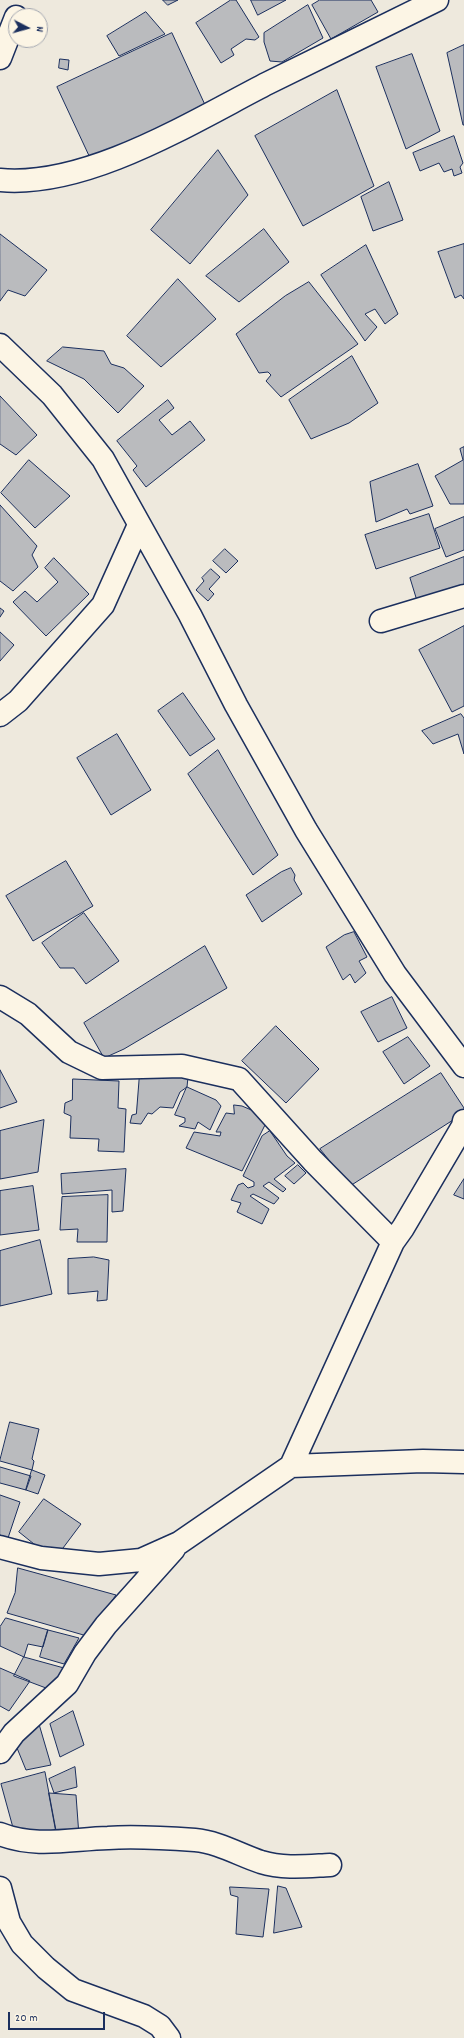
<!DOCTYPE html>
<style>
body{margin:0}
#map{position:relative;width:464px;height:2038px;overflow:hidden;background:#eee9dd;font-family:Dekko,sans-serif}
canvas{display:block}
.north{position:absolute;left:8px;top:8px;width:40px;height:40px;box-sizing:border-box;background:#fcf5e5;border:1px solid #a2a6af;border-radius:50%;rotate:96deg;font-size:11px;font-weight:700;line-height:16px;text-align:center;color:#1b2f5e}
.north::after{content:'';display:block;margin:auto;width:14px;height:18px;background:#1b2f5e;clip-path:polygon(50% 0,100% 100%,50% 72%,0 100%)}
.scale{position:absolute;left:8px;top:2012px;width:97px;height:18px;box-sizing:border-box;border:2px solid #1b2f5e;border-top:0;padding-left:5px;font-size:12px;line-height:14px;white-space:nowrap;color:#1b2f5e;-webkit-text-stroke:3px #fcf5e5;paint-order:stroke}
</style>
<div id="map">
<canvas width="464" height="2038"></canvas>
<div class="north">N</div>
<div class="scale">20 m</div>
</div>
<script>
const c = document.querySelector('canvas').getContext('2d');
c.lineJoin = 'round';
function fillPath(path, color) { c.fillStyle = color; c.fill(path, 'evenodd'); }
function trace(path, color, width, dash) { c.strokeStyle = color; c.lineWidth = width; c.lineCap = dash ? 'butt' : 'round'; c.setLineDash(dash || []); c.stroke(path); }
const building = new Path2D(`
 M163 0H178L168 5Z
 M231 0H236L259 37 255 40 246 39 231 49 234 55 221 63 196 23Z
 M251 0H286L258 15Z
 M320 0H371L378 12 331 39 312 5Z
 M308 5 323 38 282 62 270 61 264 42V33Z
 M146 12 165 34 119 56 107 36Z
 M172 33 206 107 91 160 57 87Z
 M464 45V125H463L447 53Z
 M412 54 440 131 406 149 376 67Z
 M60 59 69 60 68 70 59 68Z
 M337 90 374 186 303 226 255 136Z
 M454 136 463 163 460 167 462 173 454 176 452 169 444 172 439 163 420 171 413 153Z
 M218 150 248 195 190 264 151 230Z
 M389 182 403 220 373 231 361 197Z
 M264 229 289 262 239 302 206 276Z
 M0 234 47 270 25 296 8 290 0 301Z
 M464 244V299L461 295 455 298 438 252Z
 M366 245 398 314 385 324 375 309 365 314 377 327 365 341 321 275Z
 M178 279 216 319 161 367 127 336Z
 M309 282 358 344 281 397 266 381 271 375 268 372 259 373 236 334 285 296Z
 M63 347 104 351 111 364 124 368 144 386 118 413 84 379 47 361Z
 M352 356 378 403 349 423 311 439 289 400Z
 M0 396 37 435 16 455 0 444Z
 M168 400 174 408 159 420 172 435 190 421 205 440 146 487 133 470 137 466 117 441Z
 M464 447V504H450L435 476 463 460 460 449Z
 M29 460 70 496 35 528 1 493Z
 M418 464 433 506 410 514 407 509 376 522 370 482Z
 M0 505 37 546 32 555 38 567 13 591 0 581Z
 M429 514 440 548 376 569 365 535Z
 M464 517V550L446 557 435 529Z
 M225 549 238 561 226 573 213 561Z
 M464 557V596L418 604 410 578Z
 M54 558 89 594 46 636 13 602 25 591 37 602 58 582 45 568Z
 M211 569 220 577 209 589 214 594 208 601 196 590 204 581 202 578Z
 M0 608 4 611 0 617Z
 M464 626V706L452 712 419 650Z
 M0 632 14 645 0 661Z
 M183 693 215 739 190 756 158 711Z
 M461 714 464 718V754L458 734 433 744 422 731Z
 M117 734 151 790 111 815 77 758Z
 M218 750 278 855 253 875 188 774Z
 M66 861 93 906 33 941 6 896Z
 M291 868 295 875 294 880 302 894 262 922 246 895 281 872Z
 M84 913 119 961 86 984 74 968H60L42 943Z
 M354 932 367 957 359 961 366 973 355 983 350 974 343 980 326 947 344 935Z
 M205 946 227 988 124 1049 104 1058 84 1023Z
 M392 997 407 1028 378 1042 361 1012Z
 M276 1026 319 1069 286 1103 242 1061Z
 M408 1037 430 1066 404 1084 383 1052Z
 M0 1070 17 1102 0 1108Z
 M140 1073 188 1077 187 1087 180 1092 173 1108 160 1107 152 1114 148 1113 141 1124 130 1123 132 1115 136 1114Z
 M441 1073 464 1108V1113L350 1186 320 1149Z
 M73 1079 119 1081 118 1108 126 1109 124 1152 98 1151 99 1139 70 1138 71 1116 64 1113 65 1103 72 1100Z
 M187 1087 216 1100 221 1106 210 1130 198 1122 195 1129 179 1126 185 1122V1118L175 1115Z
 M234 1105 242 1106 256 1112 266 1123 242 1171 186 1148 194 1132 220 1136 221 1132H216L226 1113 234 1114Z
 M44 1120 38 1172 0 1179V1131Z
 M270 1131 287 1156 295 1163 274 1179 286 1189 283 1192 269 1182 263 1186 279 1198 274 1204 253 1194 250 1196 269 1209 262 1224 237 1212 241 1203 231 1200 238 1185 243 1183 248 1188 254 1186V1182L243 1176 262 1136Z
 M298 1165 306 1173 294 1184 285 1176Z
 M126 1169 123 1211 112 1212V1190L62 1194 61 1174Z
 M464 1179V1199L454 1195Z
 M33 1186 39 1230 0 1235V1191Z
 M108 1195 107 1242H77L78 1229 60 1230 62 1197Z
 M40 1240 52 1294 0 1306V1251Z
 M94 1257 109 1260 107 1300 97 1301 98 1291 68 1294V1259Z
 M10 1422 39 1429 32 1459 34 1461 32 1470 0 1461Z
 M0 1467 31 1476 26 1490 0 1483Z
 M32 1470 45 1475 38 1494 26 1490Z
 M0 1495 20 1502 8 1538 0 1535Z
 M44 1499 81 1524 54 1560 19 1532Z
 M18 1568 116 1595 87 1636 7 1613 15 1593Z
 M6 1618 48 1630 43 1647 28 1644 24 1657 0 1646V1627Z
 M48 1630 79 1638 64 1664 40 1657Z
 M24 1657 64 1668 54 1691 14 1676Z
 M0 1668 30 1681 9 1711 0 1706Z
 M73 1711 84 1745 60 1757 50 1724Z
 M39 1724 51 1765 26 1770 17 1748 20 1735Z
 M75 1767 77 1787 54 1793 49 1779Z
 M45 1772 57 1836 15 1835 1 1784Z
 M49 1793 76 1795 79 1836H57Z
 M278 1886 286 1888 302 1927 274 1933Z
 M230 1887 269 1889 263 1937 236 1934 238 1897 231 1895Z`);
const minor = new Path2D(`
 M0 58 16 17
 M0 180C87 188 192 122 268 83 324 55 381 28 437 0
 M0 345 52 395 103 459 190 615 236 705 306 830 395 974 464 1066
 M381 621 464 596
 M0 715 18 701 103 605 139 525
 M0 997 28 1014 69 1052 102 1068 182 1066 239 1079 313 1161 393 1242
 M291 1466 423 1461 464 1462
 M0 1547 41 1558 99 1564 141 1560 179 1543 291 1466 393 1242 403 1228 463 1126 464 1121
 M0 1752 14 1733 67 1684 85 1653 106 1625 174 1549
 M0 1834C35 1848 71 1839 108 1838 137 1836 166 1838 195 1840 218 1842 240 1855 261 1862 284 1869 308 1866 330 1865
 M0 1888 9 1922 22 1944 46 1968 73 1990 144 2016 160 2026 169 2038`);
fillPath(building, '#babbbe');
trace(building, '#1b2f5e', 1);
trace(minor, '#1b2f5e', 25);
trace(minor, '#fcf5e5', 22);
</script>
